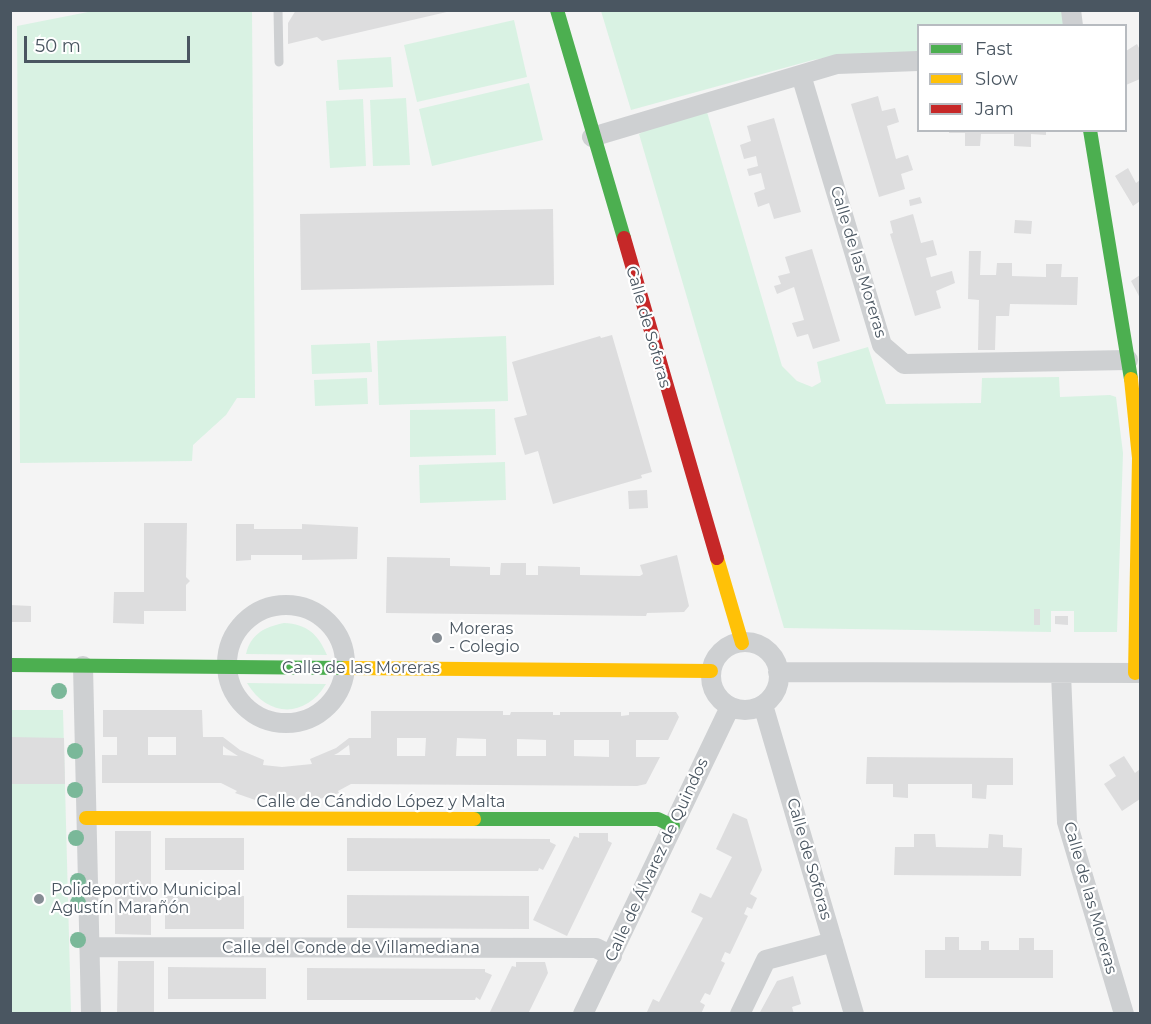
<!DOCTYPE html>
<meta charset="utf-8">
<style>
body{margin:0}
#map{position:relative;width:1151px;height:1024px;overflow:hidden;background:#f4f4f4;font-family:Montserrat,sans-serif}
canvas{display:block}
.frame{position:absolute;inset:0;border:12px solid #4a5661;pointer-events:none}
.legend{position:absolute;left:917px;top:24px;width:210px;height:108px;box-sizing:border-box;background:#fff;border:2px solid #b7bbc0;margin:0;padding:8px 10px;list-style:none;font-size:18px;color:#4a5661}
.legend li{display:flex;align-items:center;gap:12px;height:30px}
.legend b{width:30px;border:2px solid #b7bbc0}
.scale{position:absolute;left:24px;top:36px;width:166px;height:27px;box-sizing:border-box;border:3px solid #4a5661;border-top:0;padding-left:8px;font-size:18px;line-height:21px;white-space:nowrap;color:#4a5661;-webkit-text-stroke:4px #fff;paint-order:stroke}
</style>
<div id="map">
<canvas width="1151" height="1024"></canvas>
<div class="frame"></div>
<ul class="legend">
<li><b style="height:8px;background:#4caf50"></b>Fast</li>
<li><b style="height:8px;background:#ffc107"></b>Slow</li>
<li><b style="height:8px;background:#c62828"></b>Jam</li>
</ul>
<div class="scale">50 m</div>
</div>
<script>
const c = document.querySelector('canvas').getContext('2d');
c.lineJoin = 'round';
function fillPath(path, color) { c.fillStyle = color; c.fill(path, 'evenodd'); }
function trace(path, color, width, dash) { c.strokeStyle = color; c.lineWidth = width; c.lineCap = dash ? 'butt' : 'round'; c.setLineDash(dash || []); c.stroke(path); }
function drawText(font, color, halo, rows, align = 'center') {
  c.font = font + ' Montserrat,sans-serif'; c.lineWidth = 4.5; c.setLineDash([]); c.textBaseline = 'middle'; c.strokeStyle = halo; c.fillStyle = color; for (const [text, x, y, turn = 0] of rows) {
    c.save(); c.translate(x, y); c.rotate((+turn || 0) * Math.PI / 180); c.textAlign = isNaN(turn) ? turn : align; if (halo) c.strokeText(text, 0, 0); c.fillText(text, 0, 0); c.restore();
  }
}
const green = new Path2D(`
 M1062 10 1065 25 918 26V53L851 54 813 60 631 110 601 11Z
 M93 11H252L255 398H237L226 415 193 445 192 461 20 463 17 26Z
 M514 20 527 77 417 102 404 45Z
 M391 57 393 87 339 90 337 60Z
 M529 83 543 140 432 166 419 109Z
 M406 98 410 165 373 166 370 100Z
 M363 99 366 166 330 168 326 101Z
 M707 112 782 366 797 381 812 387 821 382 817 362 868 347 886 404 981 403 982 378 1059 377 1060 397 1110 395 1116 397 1123 453 1117 632H1074V611H1051V632L784 628 639 134 648 129Z
 M506 336 508 401 379 405 377 341Z
 M370 343 372 372 312 374 311 345Z
 M367 378 368 404 315 406 314 380Z
 M495 409 496 455 410 457V410Z
 M505 462 506 500 420 503 419 465Z
 M284 623C307 624 318 634 327 655L246 654C251 634 264 627 284 623Z
 M247 683 326 684C305 719 267 717 247 683Z
 M11 710H63L71 1013 11 1014Z`);
const building = new Path2D(`
 M296 10H451V11L322 41 317 37 288 44V23Z
 M1137 44 1140 50V79L1126 85V51Z
 M878 96 882 111 895 108 899 122 887 126 896 159 908 155 913 170 901 174 905 189 879 197 851 104Z
 M774 118 801 212 774 219 769 203 758 207 754 193 765 189 761 173 749 176 747 169 758 166 756 156 744 159 740 145 751 141 747 126Z
 M949 130H1046V135L1031 134V147L1014 146V134H981L980 146H965V133H949Z
 M1128 168 1136 183 1140 180V201L1133 206 1115 176Z
 M920 197 922 203 910 206 909 200Z
 M553 209 554 285 301 290 300 214Z
 M913 214 921 243 933 240 937 255 926 258 931 277 952 271 955 283 936 291 941 308 915 316 890 234 893 233 890 221Z
 M1015 220 1032 221 1031 234 1014 233Z
 M812 249 840 341 813 349 808 334 797 337 792 323 804 320 794 287 777 294 774 286 781 284 778 276 790 273 785 257Z
 M969 251H981L980 275H996L997 263H1012V276L1046 277V264H1062L1061 277H1078L1077 305 1010 304 1009 316H996L995 350H978L979 300 968 299Z
 M1140 275V298L1131 281Z
 M612 335 652 472 641 475 642 478 553 504 538 451 525 455 514 418 527 415 512 362 600 336 601 338Z
 M647 490 648 508 629 509 628 491Z
 M144 523H187L186 577 190 581 186 585V611H144V624L113 623 114 592H144Z
 M236 524H254V529H302V524L358 527 357 559 302 560V555H251V560L236 561Z
 M677 555 689 606 684 612 647 613 646 616 386 613 387 557 450 558V566L490 567V575H500L501 563H526V575H538V566L580 567V575L640 576 643 574 640 565Z
 M10 605 31 606V622H10Z
 M1034 609H1040V625H1034Z
 M1055 616H1068V625L1055 624Z
 M103 710H202L203 737H223L240 750 264 760 263 765 282 767 312 764 310 759 336 748 349 738H371V711H503V715H510L511 712H553V715H560V712H621V716L629 715V712H676L679 717 668 740H636V757H660L646 784 637 786 351 784 338 791 339 793 313 801V799L286 802 261 799V802L235 793 237 791 221 783H102V755H117V737H103ZM148 737H176V755H148ZM397 738H426L425 756H397ZM457 738 486 739V756H456ZM517 739 546 740V756H517ZM574 740H609V757L574 756ZM349 745 350 755H334L338 753ZM223 746 227 749 238 756 223 755Z
 M10 737 64 738 65 784H10Z
 M1124 756 1135 773 1140 769V799L1122 811 1104 784 1116 776 1109 765Z
 M867 757 1013 758V785H987L986 799 972 798V784H908V798L893 797V784H866Z
 M733 813 747 819 762 870 750 894 757 898 752 909 747 907 744 914 748 916 730 954 725 952 721 961 725 963 710 995 705 993 700 1002 705 1005 701 1014H646L653 999 659 1002 703 918 691 912 700 893 711 898 732 857 716 849Z
 M115 831H151V935L115 934Z
 M579 833H608V841L612 843 567 936 533 920 574 836 579 838Z
 M914 834H935L936 847 988 848 989 834 1003 835V847L1022 848 1021 876 894 875 895 847H914Z
 M165 838H244V870H165Z
 M347 838 550 839V842L556 845 543 870 539 868 538 871H347Z
 M347 895 529 896V929L347 928Z
 M165 896H244V929H165Z
 M945 937H959V950H981V941H989V950H1019V938H1034V950H1053V978H925V950H945Z
 M118 961H154V1014H117Z
 M516 962H545L548 973 528 1014H489L512 966 516 967Z
 M168 967 266 968V999H168Z
 M307 968 485 969V972L492 975 480 1000 476 997 475 1000H307Z
 M793 976 801 1004 792 1007 794 1014H759L777 981Z`);
const lane = new Path2D(`
 M278 10 279 62`);
const street = new Path2D(`
 M1071 10 1073 26
 M801 75 882 345 904 364 1128 360
 M592 137 837 64 918 61
 M227 664a59 59 0 1 1 118 0a59 59 0 1 1-118 0Z
 M711 676a34 34 0 1 1 68 0a34 34 0 1 1-68 0Z
 M83 666 91 1014
 M778 672 1140 673
 M1061 673 1067 822 1124 1014
 M763 705 854 1014
 M89 947 596 948 612 956
 M583 1014 730 707
 M740 1014 766 960 833 942`);
const fast = new Path2D(`
 M557 10 624 238
 M1090 130 1131 379
 M10 665 345 668
 M474 819H658L673 826`);
const slow = new Path2D(`
 M1131 379 1139 458 1135 673
 M717 558 742 643
 M345 668 711 671
 M86 818 474 819`);
const jam = new Path2D(`
 M624 238 717 558`);
const trees = [
 [59,691],
 [75,751],
 [75,790],
 [76,838],
 [78,881],
 [78,903],
 [78,940]
];
const markers = [
 [437,638,6,"#868d94"],
 [39,899,6,"#868d94"]
];
const streetNames = [
 ["Calle de las Moreras",858,262,73],
 ["Calle de Soforas",648,327,74],
 ["Calle de las Moreras",361,668],
 ["Calle de Cándido López y Malta",381,802],
 ["Calle de Soforas",809,859,74],
 ["Calle de Álvarez de Quindos",657,860,-65],
 ["Calle de las Moreras",1090,898,74],
 ["Calle del Conde de Villamediana",351,948]
];
const poiNames = [
 ["Moreras",449,629],
 ["- Colegio",449,647],
 ["Polideportivo Municipal",51,890],
 ["Agustín Marañón",51,908]
];
fillPath(green, '#d9f2e3');
fillPath(building, '#ddddde');
trace(lane, '#ced0d2', 9);
trace(street, '#ced0d2', 20);
trace(fast, '#4caf50', 14);
trace(slow, '#ffc107', 14);
trace(jam, '#c62828', 14);
c.fillStyle = '#7ab899';
for (const [x, y] of trees) { c.beginPath(); c.arc(x, y, 8, 0, 2 * Math.PI); c.fill(); }
for (const [x, y, r, color] of markers) { const dot = new Path2D(); dot.arc(x, y, r, 0, 2 * Math.PI); c.fillStyle = color; c.fill(dot); trace(dot, '#fff', 2); }
drawText('16px', '#4a5661', '#fff', streetNames);
drawText('16px', '#4a5661', '#fff', poiNames, 'left');
</script>
